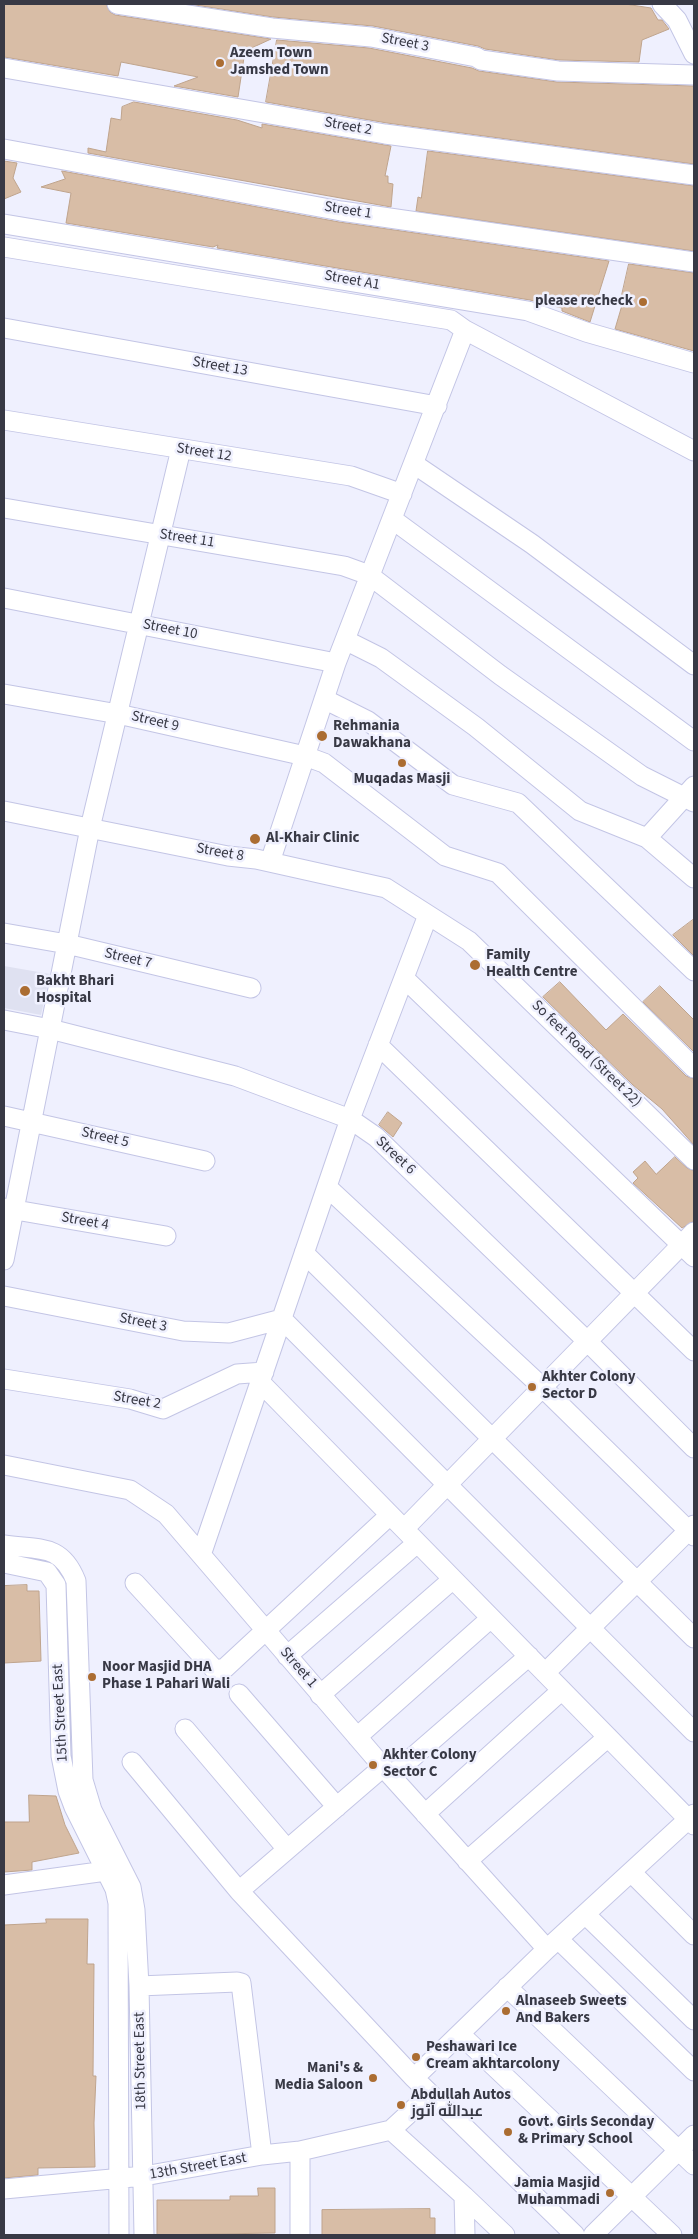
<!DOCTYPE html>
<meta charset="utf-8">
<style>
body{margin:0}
#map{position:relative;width:698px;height:2239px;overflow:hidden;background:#eff0fe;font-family:"Source Sans 3",sans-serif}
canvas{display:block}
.frame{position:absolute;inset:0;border:5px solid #383945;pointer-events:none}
</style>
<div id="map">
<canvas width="698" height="2239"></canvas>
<div class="frame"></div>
</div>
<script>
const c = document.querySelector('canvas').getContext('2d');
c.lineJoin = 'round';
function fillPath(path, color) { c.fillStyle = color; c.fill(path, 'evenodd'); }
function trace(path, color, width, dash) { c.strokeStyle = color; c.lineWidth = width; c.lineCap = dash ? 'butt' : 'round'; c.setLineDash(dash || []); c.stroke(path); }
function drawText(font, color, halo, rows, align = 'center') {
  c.font = font + ' "Source Sans 3",Cairo,sans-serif'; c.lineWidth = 5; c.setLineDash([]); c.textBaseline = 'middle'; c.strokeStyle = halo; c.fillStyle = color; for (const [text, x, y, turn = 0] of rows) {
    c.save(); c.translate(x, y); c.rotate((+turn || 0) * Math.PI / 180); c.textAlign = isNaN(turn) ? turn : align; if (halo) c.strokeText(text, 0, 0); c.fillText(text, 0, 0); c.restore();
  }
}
const built = new Path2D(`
 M4 966 50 974 41 1015 4 1008Z`);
const building = new Path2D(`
 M4 4H106L110 12 115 15 271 39 245 51 238 97 174 86 198 77 121 62 118 76 4 57Z
 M189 4H625L651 8 658 20H662L669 29 642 40 639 62 559 60 485 49 478 46 373 26 273 17Z
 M277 40 369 48 472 68 479 71 557 82 694 86V164L387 123 266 102Z
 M134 102 237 120 262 128V124L391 146 385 176H388V183L393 184 391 207 88 153V148L106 152 111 118 121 120 122 107Z
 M428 151 694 186V251L416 211 418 197 421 198Z
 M4 161 17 163 13 178 21 192 4 199Z
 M62 171 339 222 609 261 590 322 562 311V308L530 300 217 248 218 245 213 247 66 223 71 193 41 187 65 179Z
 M629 264 694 273V351L615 329 625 295H622Z
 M694 919V956L673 935Z
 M560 982 606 1030 623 1014 686 1076 694 1079V1145L662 1109 633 1085 543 997Z
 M660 986 694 1020V1052L643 1002Z
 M388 1112 402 1123 393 1137 379 1125Z
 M675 1157 687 1168 694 1171V1221L682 1228 633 1183 638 1178 633 1172 645 1161 656 1174Z
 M27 1585V1591H39L41 1661 4 1663V1586Z
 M29 1795 56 1796 65 1825 79 1853 32 1862V1870L4 1872V1822H29Z
 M46 1919H88L87 1964H94L93 2076H96L94 2123 95 2167 38 2168V2175L4 2178V1925L46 1923Z
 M258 2188H275V2233L157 2235V2200H230V2196H258Z
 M430 2209V2218H435V2235H322V2210Z`);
const minor = new Path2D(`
 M117 4 272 28 371 37 476 57 481 60 558 71 694 75
 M662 4 677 20 694 54
 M4 68 385 134 694 175
 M4 149 341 211 694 262
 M4 224 528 311 586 332 694 363
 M4 247 451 320 465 330 694 451
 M4 328 437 406
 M4 420 351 476 402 494
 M414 464 532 544 694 665
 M4 508 344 566 369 575 500 675 642 776 694 802
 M392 519 694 741
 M4 598 336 663
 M345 640 381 658 476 727 580 811 647 838 694 878
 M4 694 118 714 305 756 324 763 445 856 498 873 694 1068
 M324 699 368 721 453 785 518 803 694 971
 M4 811 228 856 256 859 386 888 469 941 694 1160
 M647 838 694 786
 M270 862 336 663 465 330
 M4 933 67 944 251 988
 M404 978 694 1257
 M4 1020 50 1029 235 1076 350 1119 376 1137 587 1341 694 1448
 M378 1045 694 1351
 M4 1116 205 1161
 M327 1187 542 1387 694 1536
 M4 1208 166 1236
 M304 1253 694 1638
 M4 1260 90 828 181 449
 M4 1296 183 1331 229 1333 282 1319 694 1732
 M4 1379 130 1399 163 1409 237 1374 264 1372
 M260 1382 694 1825
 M4 1465 130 1490 166 1514 383 1767 547 1949
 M404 1529 694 1232
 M4 1545C39 1550 61 1543 76 1581L83 1780 92 1810 131 1887 135 1910 139 1986 144 2235
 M201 1555 350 1119 428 915
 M4 1563 47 1572 56 1585 61 1756 68 1791 74 1807 115 1889 118 1903 119 2235
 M135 1583 215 1670 225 1668 390 1515
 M287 1656 417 1543
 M545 1673 694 1525
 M239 1694 337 1807
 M320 1695 453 1579
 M185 1729 287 1849
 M357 1737 491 1618
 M132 1762 239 1891 414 2078 575 2235
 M391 1776 529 1656
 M425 1814 562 1690
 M467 1861 608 1737
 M631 1872 694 1935
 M4 1885 106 1871
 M239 1891 383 1767
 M585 1914 694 2020
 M558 1939 694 2071
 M139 1986 237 1982 241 1983 262 2155
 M507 1987 694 2165
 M460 2034 672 2235
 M414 2078 547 1949 694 1814
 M391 2130 464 2196 465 2235
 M300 2151V2235
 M4 2189 144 2176 262 2155 300 2151 391 2130 430 2094
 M464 2196 505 2235
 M593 2235 694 2135`);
const markers = [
 [220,63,5,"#ab6d32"],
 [643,302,5,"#ab6d32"],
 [322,736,6,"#ab6d32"],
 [402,763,5,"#ab6d32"],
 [255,839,6,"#ab6d32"],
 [475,965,6,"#ab6d32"],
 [25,991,6,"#ab6d32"],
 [532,1387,5,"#ab6d32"],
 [92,1677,5,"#ab6d32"],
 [373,1765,5,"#ab6d32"],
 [506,2011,5,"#ab6d32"],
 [416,2057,5,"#ab6d32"],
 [373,2078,5,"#ab6d32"],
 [401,2105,5,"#ab6d32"],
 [508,2132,5,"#ab6d32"],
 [610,2193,5,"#ab6d32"]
];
const streetNames = [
 ["Street 3",405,43,11],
 ["Street 2",348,127,10],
 ["Street 1",348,211,9],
 ["Street A1",352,281,10],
 ["Street 13",220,367,10],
 ["Street 12",204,453,9],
 ["Street 11",187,539,9],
 ["Street 10",170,630,11],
 ["Street 9",155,722,13],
 ["Street 8",220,853,10],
 ["Street 7",128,959,13],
 ["So feet Road (Street 22)",586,1054,44],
 ["Street 5",105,1138,13],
 ["Street 6",395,1156,43],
 ["Street 4",85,1222,10],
 ["Street 3",143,1323,11],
 ["Street 2",137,1401,10],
 ["Street 1",298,1668,49],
 ["15th Street East",61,1713,-93],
 ["18th Street East",141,2061,-91],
 ["13th Street East",198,2167,-10]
];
const poiNames = [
 ["Azeem Town",230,54],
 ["Jamshed Town",230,71],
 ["please recheck",633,302,"right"],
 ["Rehmania",333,727],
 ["Dawakhana",333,744],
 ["Muqadas Masji",402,780,"center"],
 ["Al-Khair Clinic",266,839],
 ["Family",486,956],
 ["Health Centre",486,973],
 ["Bakht Bhari",36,982],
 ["Hospital",36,999],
 ["Akhter Colony",542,1378],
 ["Sector D",542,1395],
 ["Noor Masjid DHA",102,1668],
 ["Phase 1 Pahari Wali",102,1685],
 ["Akhter Colony",383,1756],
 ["Sector C",383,1773],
 ["Alnaseeb Sweets",516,2002],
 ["And Bakers",516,2019],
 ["Peshawari Ice",426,2048],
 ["Cream akhtarcolony",426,2065],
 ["Mani's &",363,2069,"right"],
 ["Media Saloon",363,2086,"right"],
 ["Abdullah Autos",411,2096],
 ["عبدالله آٹوز",411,2113],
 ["Govt. Girls Seconday",518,2123],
 ["& Primary School",518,2140],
 ["Jamia Masjid",600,2184,"right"],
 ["Muhammadi",600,2201,"right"]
];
fillPath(built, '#dfe1f1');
fillPath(building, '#d8bda6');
trace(building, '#bfa48d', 1);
trace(minor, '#c3c5e5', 21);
trace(minor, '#fff', 19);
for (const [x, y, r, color] of markers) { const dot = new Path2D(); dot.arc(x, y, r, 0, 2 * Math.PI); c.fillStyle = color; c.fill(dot); trace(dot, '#eff0fe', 2); }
drawText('15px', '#383945', '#eff0fe', streetNames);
drawText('bold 15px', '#383945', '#eff0fe', poiNames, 'left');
</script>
